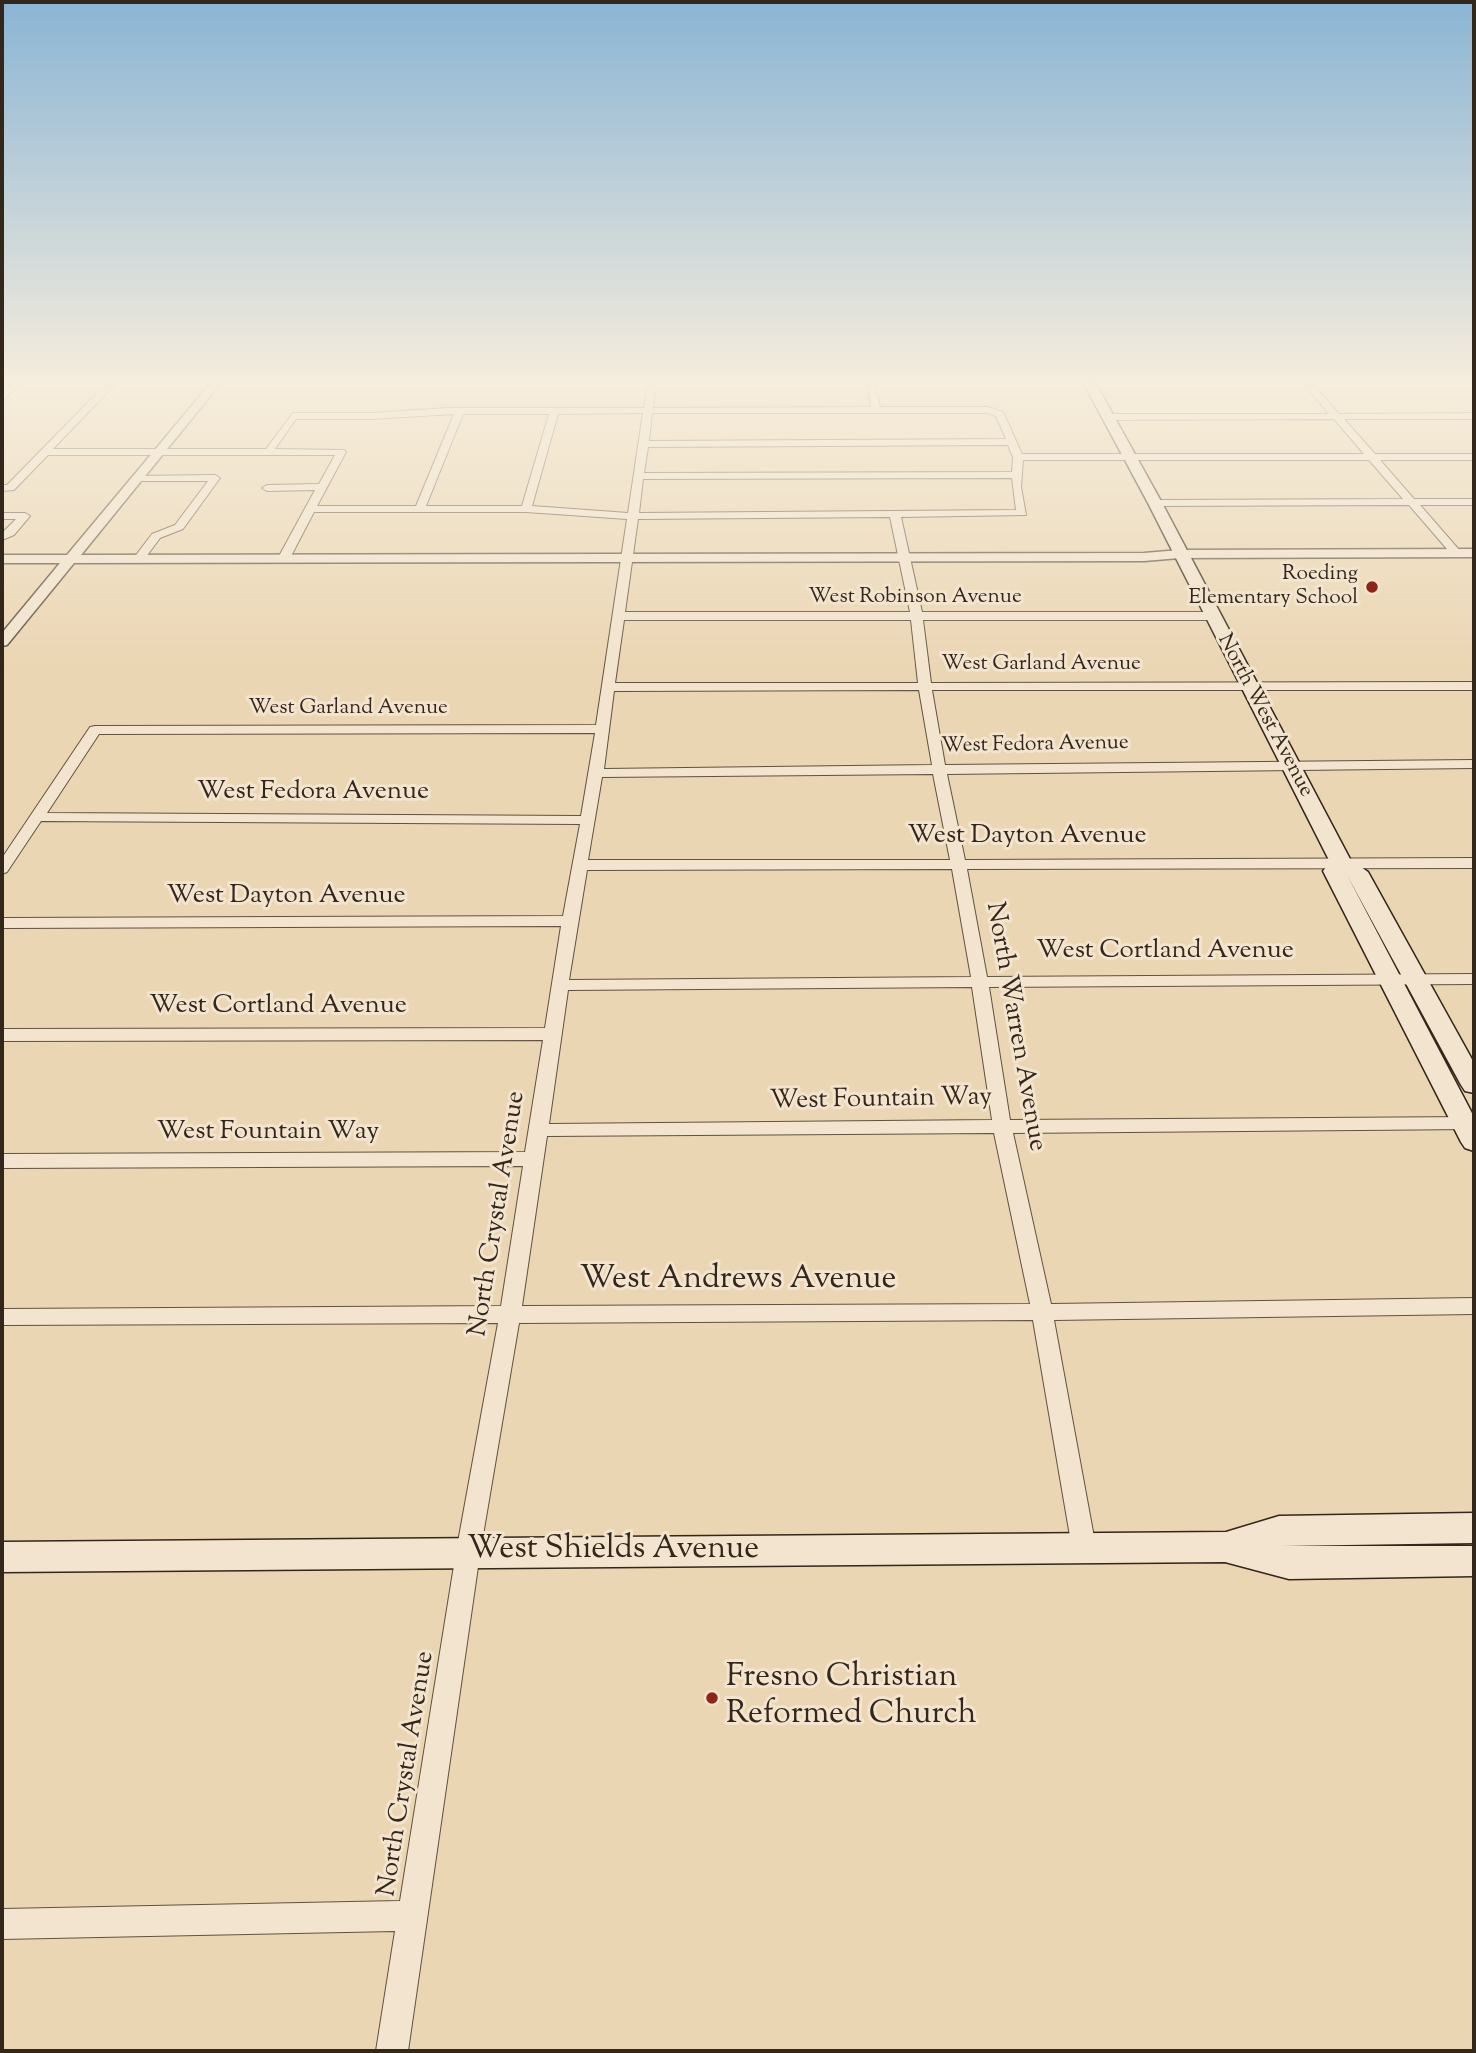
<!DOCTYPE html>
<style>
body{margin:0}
#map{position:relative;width:1476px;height:2053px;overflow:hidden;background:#ebd6b3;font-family:"Sorts Mill Goudy",serif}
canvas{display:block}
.frame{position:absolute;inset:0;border:4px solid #33261b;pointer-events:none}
</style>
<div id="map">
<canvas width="1476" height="2053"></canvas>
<div class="frame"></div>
</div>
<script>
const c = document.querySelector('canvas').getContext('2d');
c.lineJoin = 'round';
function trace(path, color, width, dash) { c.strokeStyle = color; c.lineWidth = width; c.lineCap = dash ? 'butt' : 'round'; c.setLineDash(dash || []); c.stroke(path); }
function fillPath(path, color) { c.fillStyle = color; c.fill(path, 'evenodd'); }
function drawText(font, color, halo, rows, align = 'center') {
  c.font = font + ' "Sorts Mill Goudy",serif'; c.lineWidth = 6; c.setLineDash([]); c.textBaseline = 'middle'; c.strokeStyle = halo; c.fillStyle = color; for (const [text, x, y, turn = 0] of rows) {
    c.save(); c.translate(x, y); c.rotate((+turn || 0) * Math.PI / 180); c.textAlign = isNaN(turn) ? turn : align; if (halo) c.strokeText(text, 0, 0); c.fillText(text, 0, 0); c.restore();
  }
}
const minor = new Path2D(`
 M12 384H21L2 401V393Z
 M106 384H115L53 449H266L293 413H372L447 408H644L648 384H656L653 408 871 407 867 384H875L880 407H988L1003 412 1022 454H1364L1334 419 1107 420 1102 417 1107 414H1329L1304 384H1313L1339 414 1474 413V419H1344L1375 454H1474V460H1380L1414 499H1474V505H1420L1461 552 1463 554 1457 557 1453 556 1409 505 1155 506 1150 503 1155 500 1403 499 1369 460H1023L1021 487 1026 515 901 517 922 612H1212L1218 616 1212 620H923L931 683 1474 682V690H932L945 765 1474 760V768L947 774 965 860 1474 858V868L967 869 987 977 1474 974V984L989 987 1010 1120 1474 1117V1129L1013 1133 1051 1304 1474 1298V1314L1054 1320 1096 1548 1093 1556 1084 1559 1075 1556 1072 1548 1033 1320 519 1323 480 1553 408 2051H376L395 1931 2 1939V1909L400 1901 456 1553 498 1323 2 1325V1309L501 1306 523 1166 2 1168V1154L525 1152 543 1040 2 1041V1029L545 1028 561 926 2 928V918L563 916 580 824 41 821 7 872 2 874V858L90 727 95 726 596 725 627 519 526 512H314L290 558 284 561 278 558 315 490 267 491 262 488 267 485 319 484 335 455H48L14 490 2 491V485H7ZM643 413 628 513 532 506 558 414ZM652 413H987L996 416 1006 439 649 441ZM454 414 416 506H317L346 452 344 450 275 449 296 419H372ZM463 414H549L522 506H426ZM1008 445 1013 457 1012 472 644 473 648 447ZM1012 478 1016 510 639 513 643 479ZM890 517 910 612H625L638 519ZM624 620H911L918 683H615ZM919 690 932 765 604 769 614 691ZM595 733 581 816 47 813 99 734ZM933 774 950 860H588L602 777ZM952 869 971 977 569 980 587 870ZM972 987 992 1120 549 1124 568 990ZM994 1133 1030 1304 522 1306 547 1136Z
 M134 476 215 475 220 478 183 529 160 538 143 561 139 562 133 559 152 534 175 525 208 481H138L134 480Z
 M2 513H25L30 516 14 535 2 540V533L16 519H2Z`);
const tertiary = new Path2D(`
 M210 384H220L81 555 1144 553 1180 550 1474 549V557L1180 558 1144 561 74 563 7 645 2 646V633L60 563H2V555H67Z`);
const secondary = new Path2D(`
 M1084 384H1096L1162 503 1350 859 1368 872 1474 1063V1093L1465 1091 1461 1085 1347 875 1474 1117V1151L1465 1148 1461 1142 1323 871 1330 862 1148 503Z
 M1474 1513V1543L1283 1546H1474V1576L1289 1579 1225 1562 2 1572V1542L1226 1532 1279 1516Z`);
const markers = [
 [1372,587,7,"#8f2418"],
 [712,1698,7,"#8f2418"]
];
const farPoinames = [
 ["Roeding",1358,575],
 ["Elementary School",1358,599]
];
const farStreetnames = [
 ["West Robinson Avenue",915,598],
 ["West Garland Avenue",1041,665],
 ["West Garland Avenue",348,709],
 ["North West Avenue",1264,716,62],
 ["West Fedora Avenue",1035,746,-1]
];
const streetNames = [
 ["West Fedora Avenue",313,794],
 ["West Dayton Avenue",1027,838],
 ["West Dayton Avenue",286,898],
 ["West Cortland Avenue",1165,953],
 ["West Cortland Avenue",278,1008],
 ["North Warren Avenue",1014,1027,80],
 ["West Fountain Way",881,1101,-1],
 ["West Fountain Way",268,1134],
 ["North Crystal Avenue",499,1214,-81],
 ["North Crystal Avenue",408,1774,-81]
];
const nearStreetnames = [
 ["West Andrews Avenue",738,1282],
 ["West Shields Avenue",613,1552]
];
const nearPoinames = [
 ["Fresno Christian",726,1680],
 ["Reformed Church",726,1717]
];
trace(minor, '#615241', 2);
trace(tertiary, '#615241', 3);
trace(secondary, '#33261b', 3);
fillPath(minor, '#f2e4ce');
fillPath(tertiary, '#f2e4ce');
fillPath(secondary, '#f2e4ce');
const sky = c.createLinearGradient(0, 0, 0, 671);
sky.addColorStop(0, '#8ab5d4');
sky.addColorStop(0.57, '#f6eddd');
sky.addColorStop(1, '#f6eddd00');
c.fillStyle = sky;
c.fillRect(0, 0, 1476, 671);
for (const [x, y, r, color] of markers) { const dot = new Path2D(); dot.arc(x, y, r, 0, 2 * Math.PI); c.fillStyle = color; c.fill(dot); trace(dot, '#f2e4ce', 2.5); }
drawText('21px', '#33261b', '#f2e4ce', farPoinames, 'right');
drawText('21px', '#33261b', '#f2e4ce', farStreetnames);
drawText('26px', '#33261b', '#f2e4ce', streetNames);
drawText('32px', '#33261b', '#f2e4ce', nearStreetnames);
drawText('32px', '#33261b', '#f2e4ce', nearPoinames, 'left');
</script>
